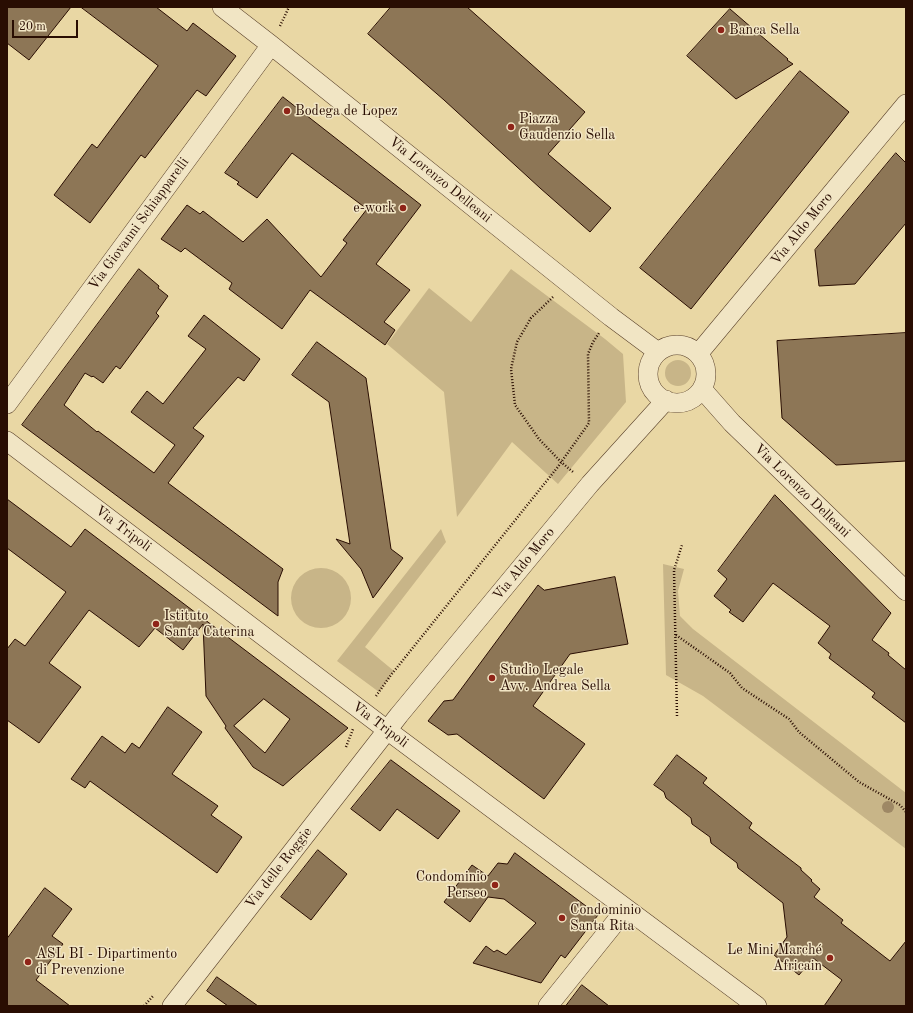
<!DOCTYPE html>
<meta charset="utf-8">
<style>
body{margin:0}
#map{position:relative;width:913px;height:1013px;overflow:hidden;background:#e9d7a4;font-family:"Old Standard TT",serif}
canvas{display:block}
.frame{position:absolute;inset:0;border:8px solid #290d02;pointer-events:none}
.scale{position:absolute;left:12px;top:20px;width:66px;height:18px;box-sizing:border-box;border:2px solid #290d02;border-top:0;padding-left:5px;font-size:12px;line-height:14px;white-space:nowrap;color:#290d02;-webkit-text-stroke:3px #f1e5c4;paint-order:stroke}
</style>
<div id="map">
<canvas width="913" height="1013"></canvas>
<div class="frame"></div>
<div class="scale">20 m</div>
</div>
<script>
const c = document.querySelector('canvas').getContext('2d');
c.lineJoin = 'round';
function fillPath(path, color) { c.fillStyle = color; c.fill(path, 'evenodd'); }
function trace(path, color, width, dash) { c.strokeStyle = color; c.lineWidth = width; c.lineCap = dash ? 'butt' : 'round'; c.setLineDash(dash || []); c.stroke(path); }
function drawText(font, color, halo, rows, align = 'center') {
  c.font = font + ' "Old Standard TT",serif'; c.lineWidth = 3; c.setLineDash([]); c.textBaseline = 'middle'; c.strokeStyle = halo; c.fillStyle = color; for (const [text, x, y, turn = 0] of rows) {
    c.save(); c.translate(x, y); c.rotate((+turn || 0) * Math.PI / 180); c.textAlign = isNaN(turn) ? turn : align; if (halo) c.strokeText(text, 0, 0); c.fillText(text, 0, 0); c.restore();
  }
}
const green = new Path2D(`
 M511 269 605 339 623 354 626 402 558 484 512 442 457 517 444 392 387 344 429 288 471 322Z
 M665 373a13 13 0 1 1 26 0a13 13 0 1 1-26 0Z
 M441 529 446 542 365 647 394 671 379 692 337 661Z
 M663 564 684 569 678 591 680 616 693 629 906 793V849L703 696 666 675Z
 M291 598a30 30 0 1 1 60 0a30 30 0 1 1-60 0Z`);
const building = new Path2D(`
 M7 7H71L29 60 7 43Z
 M81 7H156L187 31 193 23 236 56 206 96 197 90 145 158 141 155 90 223 54 195 92 144 97 148 158 66Z
 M391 7H467L585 112 548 154 611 208 590 232 540 188 444 100 368 34Z
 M730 9 788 59 787 60 793 64 736 99 687 56Z
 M800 71 849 112 691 309 640 268Z
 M283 97 421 205 376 264 410 290 384 322 395 330 385 345 310 290 282 329 229 289 232 283 185 248 181 252 161 239 187 205 200 214 203 211 243 242 267 219 321 277 347 243 343 240 367 209 292 153 257 198 237 184 239 182 225 173Z
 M896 153 906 163V223L855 284 819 286 815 250Z
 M139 269 159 286 158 288 168 296 156 313 159 316 120 369 116 366 103 383 93 376 92 377 85 373 64 405 97 432 98 431 154 473 175 445 131 412 147 391 163 404 206 349 188 336 204 315 260 359 244 381 238 377 193 428 204 436 168 483 283 569 278 582V616L22 425Z
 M906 333V461L836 465 782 418 777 341Z
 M317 342 366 378 391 549 403 558 373 598 361 569 336 539 350 544 329 402 292 375Z
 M775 495 891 613 872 640 889 653 888 655 906 670V723L872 697 875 693 829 658 831 654 818 643 830 626 773 583 743 622 729 612 731 610 714 596 727 579 718 571Z
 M7 499 71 547 85 529 348 728 283 786 253 767 225 728 226 726 206 696 203 624 183 650 155 628 139 647 89 610 49 663 81 687 39 743 7 720V649L15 639 25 646 66 592 7 548ZM264 699 290 719 265 753 234 726Z
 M615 577 628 644 570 654 533 706 585 744 544 799 457 734 448 735 428 721 444 701 453 700 538 585 544 590Z
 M168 707 202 732 172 774 218 806 211 815 242 837 217 873 90 781 85 788 71 779 102 736 125 753 132 743 139 748Z
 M677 755 707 778 703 783 752 823 749 828 801 868V870L812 880 811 881 820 889 814 897 843 920 841 923 890 961 906 941V1006H824L842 980 813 958 799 975 774 955 787 937 783 903 738 868 737 863 711 843 710 837 692 824 691 818 666 798 664 792 654 785Z
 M391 760 460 811 438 839 397 809 380 831 351 809Z
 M318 850 347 874 311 920 281 897Z
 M515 853 598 915 565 958 561 955 541 983 473 963 486 946 494 952 497 950 506 955 536 923 504 899 488 897 470 922 444 902 472 865 488 876 498 863 507 864Z
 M45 888 72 909 52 936 63 944 36 980 70 1006H7V939Z
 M217 977 258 1006H228L207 991Z
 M582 985 609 1006H566Z`);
const path = new Path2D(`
 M280 26 289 7
 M553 297 531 318 517 342 511 369 515 405 539 439 561 462 573 472
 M676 635 730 673 742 688 789 719 799 732 859 782 900 805 906 812
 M376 696 391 675 557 468 589 423 588 354 593 342 599 333
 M677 716 674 570 682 545
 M346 747 353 729
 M144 1006 153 996`);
const street = new Path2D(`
 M222 7 271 45 611 317 658 352
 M648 374a29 29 0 1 1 58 0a29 29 0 1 1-58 0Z
 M698 354 906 104
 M702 389 732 423 906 591
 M7 404 271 45
 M7 441 387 730 757 1006
 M172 1006 399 715 590 484 666 400
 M548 1006 626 909`);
const trees = [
 [888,807]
];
const markers = [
 [721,30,4,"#8f2418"],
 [287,111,4,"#8f2418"],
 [511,127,4,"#8f2418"],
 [403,208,4,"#8f2418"],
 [156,624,4,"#8f2418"],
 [492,678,4,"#8f2418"],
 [495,885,4,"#8f2418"],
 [562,918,4,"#8f2418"],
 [830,958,4,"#8f2418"],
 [28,962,4,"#8f2418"]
];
const poiNames = [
 ["Banca Sella",729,30],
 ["Bodega de Lopez",295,111],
 ["Piazza",519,119],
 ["Gaudenzio Sella",519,135],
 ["e-work",395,208,"right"],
 ["Istituto",164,616],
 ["Santa Caterina",164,632],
 ["Studio Legale",500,670],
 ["Avv. Andrea Sella",500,686],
 ["Condominio",487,877,"right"],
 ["Perseo",487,893,"right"],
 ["Condominio",570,910],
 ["Santa Rita",570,926],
 ["Le Mini Marché",822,950,"right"],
 ["Africain",822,966,"right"],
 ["ASL BI - Dipartimento",36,954],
 ["di Prevenzione",36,970]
];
const streetNames = [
 ["Via Lorenzo Delleani",440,180,39],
 ["Via Giovanni Schiapparelli",139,224,-54],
 ["Via Aldo Moro",802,229,-51],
 ["Via Lorenzo Delleani",802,491,44],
 ["Via Tripoli",123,529,37],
 ["Via Aldo Moro",524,564,-51],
 ["Via Tripoli",380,725,37],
 ["Via delle Roggie",279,868,-52]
];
fillPath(green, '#c8b588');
fillPath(building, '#8d7656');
trace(building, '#290d02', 1);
trace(street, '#59402a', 20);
trace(path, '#290d02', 2.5, [1, 2]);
trace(street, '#f1e5c4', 19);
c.fillStyle = '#9e8865';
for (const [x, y] of trees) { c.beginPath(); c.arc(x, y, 6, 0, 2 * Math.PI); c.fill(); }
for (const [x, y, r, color] of markers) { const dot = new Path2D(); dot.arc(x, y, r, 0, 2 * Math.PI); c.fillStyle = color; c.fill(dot); trace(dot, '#f1e5c4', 1.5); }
drawText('14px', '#290d02', '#f1e5c4', poiNames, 'left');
drawText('14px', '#290d02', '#f1e5c4', streetNames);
</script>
